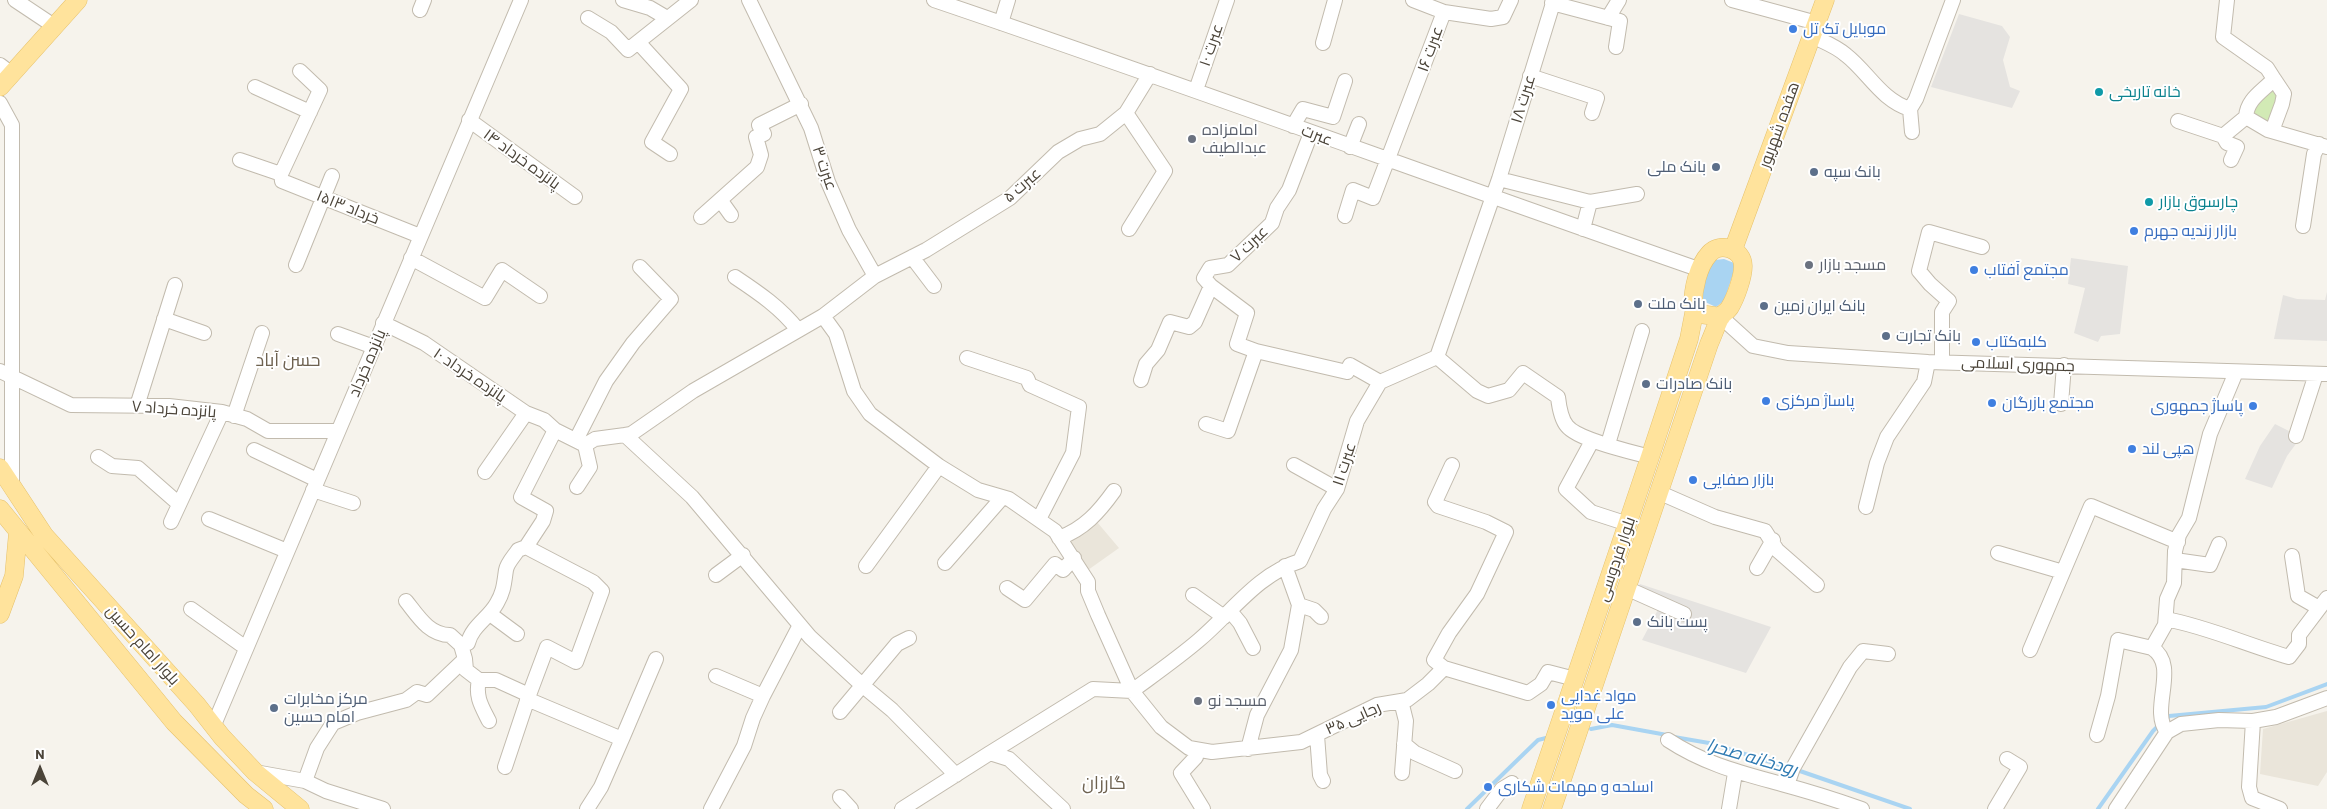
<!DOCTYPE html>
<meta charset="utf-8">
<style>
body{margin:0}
#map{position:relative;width:2327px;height:809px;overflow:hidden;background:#f6f3ec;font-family:Barlow,sans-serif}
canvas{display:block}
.north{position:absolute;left:15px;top:744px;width:50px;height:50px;-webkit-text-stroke:4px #fff;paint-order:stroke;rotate:0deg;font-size:14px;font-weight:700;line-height:20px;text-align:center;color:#4b4439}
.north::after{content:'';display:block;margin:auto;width:18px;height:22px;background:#4b4439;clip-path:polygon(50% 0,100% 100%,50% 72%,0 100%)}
</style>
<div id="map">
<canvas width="2327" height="809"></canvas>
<div class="north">N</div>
</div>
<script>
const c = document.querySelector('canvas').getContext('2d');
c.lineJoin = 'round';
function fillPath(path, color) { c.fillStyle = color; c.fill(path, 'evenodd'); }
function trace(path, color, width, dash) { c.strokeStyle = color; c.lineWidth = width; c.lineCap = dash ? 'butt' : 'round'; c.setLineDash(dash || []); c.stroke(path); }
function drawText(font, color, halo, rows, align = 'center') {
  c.font = font + ' Barlow,Cairo,sans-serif'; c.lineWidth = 4; c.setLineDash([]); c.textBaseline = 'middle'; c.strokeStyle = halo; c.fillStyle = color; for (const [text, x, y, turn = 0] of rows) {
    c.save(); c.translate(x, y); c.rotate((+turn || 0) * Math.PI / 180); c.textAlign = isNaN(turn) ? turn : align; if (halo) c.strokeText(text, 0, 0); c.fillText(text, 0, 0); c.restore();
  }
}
const residential = new Path2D(`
 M1097 522 1119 548 1088 570 1070 541Z
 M2327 711V772L2318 786 2260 774 2263 729Z`);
const green = new Path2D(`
 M2274 79 2284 94 2272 131 2246 117Z`);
const parking = new Path2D(`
 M1959 14 2002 26 2010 37 2003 60 2010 87 2020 91 2012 108 1931 87Z
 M2071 258 2128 266 2120 334 2101 336 2098 342 2074 333 2085 288 2068 284Z
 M2327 292V341L2274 339 2283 295 2297 299 2325 300Z
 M2275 424 2301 437 2287 456 2272 488 2245 479 2260 446Z
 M1640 584 1771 627 1746 673 1642 640 1662 602 1636 592Z`);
const water = new Path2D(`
 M1724 259 1734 263 1735 268 1724 301 1716 307 1703 301C1699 289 1708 270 1715 260Z`);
const stream = new Path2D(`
 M2166 720 2169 716 2266 707 2327 684
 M1591 729 1612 725 1667 735
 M1674 737 1709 743 1790 768
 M1797 770 1910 809
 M1467 809 1538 740 1546 738
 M2098 809 2153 731 2160 724`);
const minor = new Path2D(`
 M15 0 54 26
 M623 0 650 8 667 18
 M749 0 811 128 828 182 849 230 875 276 823 316 693 391 631 434 625 435 692 497 810 637 862 685 892 710 956 775
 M934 0C1191 87 1445 181 1701 270
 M1413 0 1444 12
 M1732 0 1817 23
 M2227 0 2223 37 2267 68 2274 79C2262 92 2247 99 2246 117
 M1552 3 1620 21 1616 47
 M420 10 424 0
 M588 18 611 32 628 50 638 42
 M1608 18 1619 0
 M1001 23 1008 0
 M1812 36C1824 42 1836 46 1846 55 1868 72 1881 100 1910 109
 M1323 43 1335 0
 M0 65 12 74
 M1530 76 1597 98 1592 113
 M255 87 310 112
 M1196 90 1227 0
 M0 103 12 125V487
 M1126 113 1165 171 1129 229
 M469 120 575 197
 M2178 121 2223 136 2246 117 2268 130 2327 147
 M1293 126 1303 109 1333 117 1345 81
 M2272 131 2282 104 2284 94 2274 79
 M1912 132 1910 109 1916 99 1953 0
 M2223 136 2227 143 2237 147 2231 160
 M1350 147 1359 124
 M670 154 652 142 681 89 638 42 691 0
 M240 160 281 174 320 90 300 71
 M281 174 282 181 420 236
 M1499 179 1590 202 1637 194
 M721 201 731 215
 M1345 216 1353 190 1373 198 1444 12 1491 19 1503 17 1511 0
 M701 217 757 167 761 155 756 137 764 134 759 125 801 104
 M2303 226 2314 154 2319 144
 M1583 229 1590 202
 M912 257 934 286
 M411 258 485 298 502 270 540 296
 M296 265 332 176
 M875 276 926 250 1010 198 1058 152 1080 139 1100 134 1126 113 1150 74
 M735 277C759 293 781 308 798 330
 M1211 286 1204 278 1210 268 1228 265 1272 223 1277 208 1289 190 1311 133
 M823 316 836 334 854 391 870 414 939 466 978 490 1009 499 1055 531 1088 582V591L1098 615 1132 691 1161 727 1189 748 1212 752 1301 742 1377 705 1407 700 1428 684 1444 668 1528 693 1541 684 1548 672 1575 679
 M1721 317 1753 346 1788 353 1928 362 2327 374
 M164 319 204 333
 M383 323 424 343 526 413 544 420 555 430
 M338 334 374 347
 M1437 357 1477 391 1488 396 1509 390 1523 373 1558 397C1559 406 1561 419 1567 426 1578 440 1632 452 1650 457
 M967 358 1027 378 1030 385 1079 407 1073 453 1039 519
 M1942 362V312L1949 301 1930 284 1919 271 1929 232 1982 247
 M0 371 71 405 169 406 222 412 247 419 268 431H338
 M1141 380 1146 364 1158 350 1170 322 1189 327 1195 322 1211 286 1247 313 1237 344 1256 351
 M2061 404 2064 365
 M137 406 175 285
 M234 416 262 333
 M1206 424 1228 431 1256 351 1347 372 1350 365 1380 382
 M2296 436 2316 374
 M576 440 606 381 633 343 671 299 640 267
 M1592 441 1566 489 1591 512 1628 524
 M1608 444 1642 331
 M585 445 595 439 625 435
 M254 450 317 480
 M98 457 112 466 138 468 179 504
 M1294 465 1337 489
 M485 472 526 413
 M313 490 353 503
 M1658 492 1715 517 1765 531 1777 550 1817 585
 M1866 507 1877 463 1887 437 1924 382 1928 362
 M209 519 287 551
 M171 522 222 412
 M1059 538C1084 529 1099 512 1114 491
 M526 547 543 521 546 511 521 497 555 430 585 445 590 467 577 487
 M1998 553 2063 572
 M2292 556 2298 596 2319 608
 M2175 560 2210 565 2219 544
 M945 563 1001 499
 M866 566 939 466
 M1285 566 1299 605 1314 610 1321 617
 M1757 568 1773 540
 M716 575 743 555
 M1007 588 1025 600 1055 564 1063 570 1074 558
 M1626 588 1684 614
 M1193 595 1224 617
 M191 609 246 648
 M1230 611 1240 623 1253 648
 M490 614 517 634
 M2166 619C2208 627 2247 645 2289 657L2299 644V635L2327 598
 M461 645 468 643C472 626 489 618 497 603 504 591 504 583 506 570 507 563 515 555 518 550L526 547 593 582 602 591 576 662 547 647 529 695 496 680H479L466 670 465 659
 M2030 650 2091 506 2178 542
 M1444 668 1434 660 1449 633 1477 594 1506 532 1486 522 1438 506 1435 502 1452 465
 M716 676 763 696
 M479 680C475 697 482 707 489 721
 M1132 691C1155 674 1178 658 1199 640 1232 612 1258 574 1300 561L1324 509 1337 489 1357 421 1380 382 1437 357 1499 179 1554 0
 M527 699 622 739 656 659
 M1401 701 1406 721 1402 773
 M840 712 897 644 909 638
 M2253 721 2249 787 2252 798 2280 809
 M213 727 521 0
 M2167 732C2149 709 2180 666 2152 648L2165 625 2167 599 2174 583 2175 551 2179 535 2189 518 2210 434 2236 372
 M1317 735 1320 775 1323 781
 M2097 735 2108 696 2118 640 2152 648
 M1668 740C1706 765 1742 773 1785 785 1811 792 1836 800 1862 809
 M1404 744 1415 753 1455 771
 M1195 749 1196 757 1181 773 1203 809
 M1248 749 1257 715 1291 650 1299 605
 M505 767 529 695
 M255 772 305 781 326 791 383 809
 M305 781 317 748 333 723 357 713 406 700 417 692 427 695 465 659 461 645 450 635C429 635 418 616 406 601
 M1787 785 1793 768 1850 667 1863 651 1888 654
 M840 797 851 809
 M587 809 601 787 622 739
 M711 809 744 746 753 718 763 696 800 625
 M902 809 990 753
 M1063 809 1009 759 990 753 1093 689 1132 691
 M1487 809 1502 789 1512 783
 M1729 809 1735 773
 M1995 809 2020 767 2007 759
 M2116 809 2167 732 2181 724 2219 720 2253 721 2276 717 2327 698`);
const major = new Path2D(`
 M0 87 78 0
 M1733 250 1825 0
 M0 468 44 535 197 705 222 737 255 772 300 809
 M0 509 174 722 246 795 264 809
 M0 614 14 576 18 532
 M1531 809 1650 457 1689 339 1695 308
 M1552 809 1709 344C1713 335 1716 326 1720 318 1722 314 1728 311 1730 307 1736 297 1743 277 1743 266 1743 249 1720 241 1709 254 1698 266 1693 289 1693 305L1700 314 1721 317`);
const markers = [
 [1793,29,5,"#3f7fe0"],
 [2099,92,5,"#0f9aa8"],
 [1192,139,5,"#6b7280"],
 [1716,167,5,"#5c6f8a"],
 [1814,172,5,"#5c6f8a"],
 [2149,202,5,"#0f9aa8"],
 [2134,231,5,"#3f7fe0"],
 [1809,265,5,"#6b7280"],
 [1974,270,5,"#3f7fe0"],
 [1638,304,5,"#5c6f8a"],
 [1764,306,5,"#5c6f8a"],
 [1886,336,5,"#5c6f8a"],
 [1976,342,5,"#3f7fe0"],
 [1646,384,5,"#5c6f8a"],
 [1766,401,5,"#3f7fe0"],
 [1992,403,5,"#3f7fe0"],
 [2253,406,5,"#3f7fe0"],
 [2132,449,5,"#3f7fe0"],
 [1693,480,5,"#3f7fe0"],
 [1637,622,5,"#5c6f8a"],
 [1198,701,5,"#6b7280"],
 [1551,705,5,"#3f7fe0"],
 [274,708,5,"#5c6f8a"],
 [1488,787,5,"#3f7fe0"]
];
const shopNames = [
 ["موبایل تک تل",1803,29],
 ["بازار زندیه جهرم",2144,231],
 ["مجتمع آفتاب",1984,270],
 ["کلبه‌کتاب",1986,342],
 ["پاساژ مرکزی",1776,401],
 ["مجتمع بازرگان",2002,403],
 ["پاساژ جمهوری",2243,406,"right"],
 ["هپی لند",2142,449],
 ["بازار صفایی",1703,480],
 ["مواد غدایی",1561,696],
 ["علی موید",1561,714],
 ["اسلحه و مهمات شکاری",1498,787]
];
const streetNames = [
 ["عبرت ۱۰",1211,45,-71],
 ["عبرت ۱۶",1430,49,-70],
 ["عبرت ۱۸",1523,99,-73],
 ["هفده شهریور",1779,125,-70],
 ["عبرت",1317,135,21],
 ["پانزده خرداد ۱۴",522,159,36],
 ["عبرت ۳",825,168,71],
 ["عبرت ۵",1022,185,-41],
 ["۱۵خرداد ۱۳",348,207,22],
 ["عبرت ۷",1249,244,-43],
 ["پانزده خرداد",367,363,-67],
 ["جمهوری اسلامی",2018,364,2],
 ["پانزده خرداد ۱۰",470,375,34],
 ["پانزده خرداد ۷",174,409,4],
 ["عبرت ۱۱",1344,464,-72],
 ["بلوار فردوسی",1616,559,-71],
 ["بلوار امام حسین",143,645,48],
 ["رجایی ۳۵",1353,718,-24]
];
const cultureNames = [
 ["خانه تاریخی",2109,92],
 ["چارسوق بازار",2159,202]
];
const worshipNames = [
 ["امامزاده",1202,130],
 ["عبدالطیف",1202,148],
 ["مسجد بازار",1819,265],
 ["مسجد نو",1208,701]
];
const serviceNames = [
 ["بانک ملی",1706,167,"right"],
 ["بانک سپه",1824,172],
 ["بانک ملت",1648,304],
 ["بانک ایران زمین",1774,306],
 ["بانک تجارت",1896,336],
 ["بانک صادرات",1656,384],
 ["پست بانک",1647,622],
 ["مرکز مخابرات",284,699],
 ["امام حسین",284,717]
];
const neighbourhoodNames = [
 ["حسن آباد",288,360],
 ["گارزان",1104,783]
];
const waterNames = [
 ["رودخانه صحرا",1752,757,16]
];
fillPath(residential, '#eae5da');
fillPath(green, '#d2eab5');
fillPath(parking, '#e5e3e0');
fillPath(water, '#a9d4f2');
trace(stream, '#a9d4f2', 4);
trace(minor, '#c2bbae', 16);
trace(major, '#e6c16a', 19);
trace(minor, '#fff', 14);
trace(major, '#ffe39c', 18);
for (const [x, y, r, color] of markers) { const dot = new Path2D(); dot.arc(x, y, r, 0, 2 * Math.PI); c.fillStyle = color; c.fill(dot); trace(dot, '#fff', 2); }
drawText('16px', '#366cbe', '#fff', shopNames, 'left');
drawText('16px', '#4b4439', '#fff', streetNames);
drawText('16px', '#0d838f', '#fff', cultureNames, 'left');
drawText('16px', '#5b616d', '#fff', worshipNames, 'left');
drawText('16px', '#4e5e75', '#fff', serviceNames, 'left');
drawText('18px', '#6e6250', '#fff', neighbourhoodNames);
drawText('italic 18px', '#2e7ab2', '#fff', waterNames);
</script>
